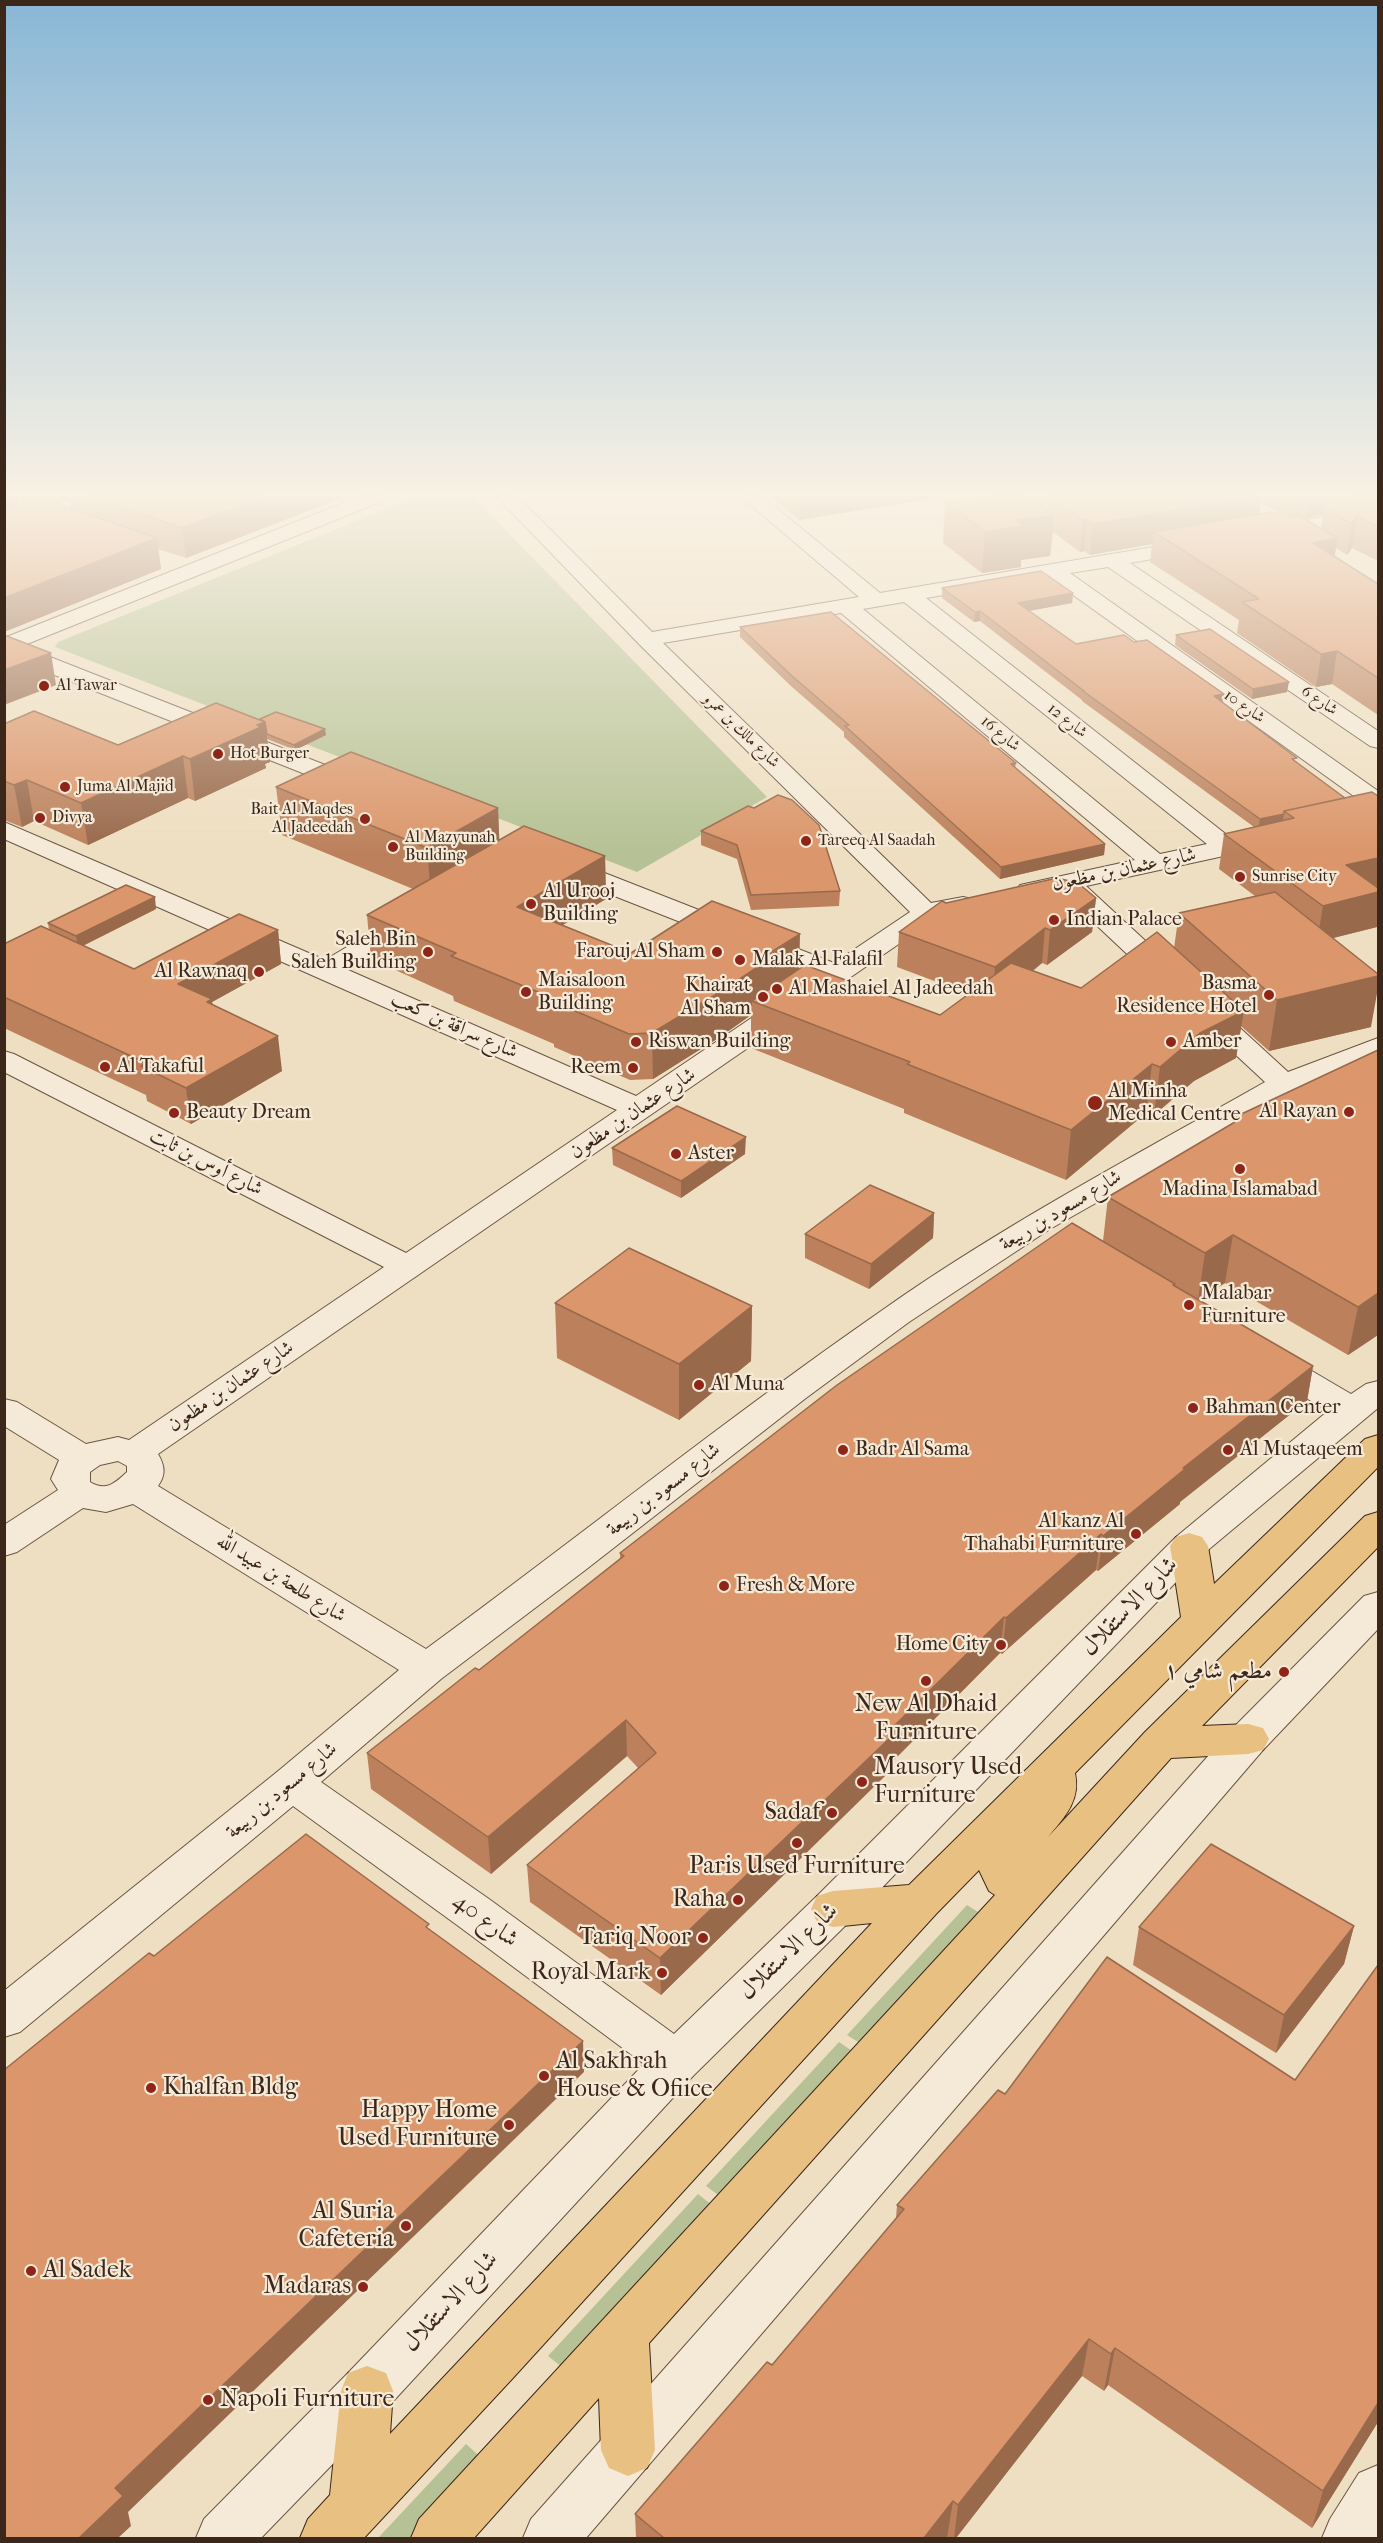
<!DOCTYPE html>
<meta charset="utf-8">
<style>
body{margin:0}
#map{position:relative;width:1383px;height:2543px;overflow:hidden;background:#efdfc2;font-family:"IM FELL French Canon",serif}
canvas{display:block}
.frame{position:absolute;inset:0;border:6px solid #3c271b;pointer-events:none}
</style>
<div id="map">
<canvas width="1383" height="2543"></canvas>
<div class="frame"></div>
</div>
<script>
const c = document.querySelector('canvas').getContext('2d');
c.lineJoin = 'round';
function fillPath(path, color) { c.fillStyle = color; c.fill(path, 'evenodd'); }
function trace(path, color, width, dash) { c.strokeStyle = color; c.lineWidth = width; c.lineCap = dash ? 'butt' : 'round'; c.setLineDash(dash || []); c.stroke(path); }
function drawText(font, color, halo, rows, align = 'center') {
  c.font = font + ' "IM FELL French Canon",Amiri,serif'; c.lineWidth = 4.5; c.setLineDash([]); c.textBaseline = 'middle'; c.strokeStyle = halo; c.fillStyle = color; for (const [text, x, y, turn = 0] of rows) {
    c.save(); c.translate(x, y); c.rotate((+turn || 0) * Math.PI / 180); c.textAlign = isNaN(turn) ? turn : align; if (halo) c.strokeText(text, 0, 0); c.fillText(text, 0, 0); c.restore();
  }
}
const green = new Path2D(`
 M418 496H472L767 797 637 872 55 647 58 642Z
 M967 1905 986 1917 866 2047 847 2035Z
 M839 2042 858 2055 725 2200 706 2186Z
 M698 2194 717 2209 567 2371 548 2356Z
 M466 2444 485 2461 414 2538H378Z`);
const minor = new Path2D(`
 M361 496H388L385 500 22 646 366 781 369 786 366 791 357 793 348 791 4 655V638Z
 M496 496H517L652 632 859 597 740 496H762L880 593 1195 540 1202 542 1205 546 1202 550 1130 563 1378 731V748L1370 746 1108 567 1070 573 1378 791V809L1369 807 1048 577 926 598 1232 839 1265 831 1274 834 1278 839 1274 844 1265 847 1086 886 1178 971 1182 977 1178 983 1168 985 1158 983 1061 892 1029 899 1020 897 1016 891 1020 885 1135 860 841 613 663 643 931 903 963 897 972 899 976 905 972 911 941 917 922 928 158 1454C165 1466 166 1475 158 1486L426 1649C579 1537 728 1417 884 1309 1005 1224 1136 1155 1265 1082L1196 1018 1192 1012 1196 1006 1206 1003 1216 1006 1288 1072 1378 1038V1057L1295 1090 1050 1229 909 1322 806 1398 584 1571 441 1679 321 1782 489 1899 674 2034 817 1896 1176 1537 1328 1411 1259 1370 1254 1362 1259 1354 1271 1351 1283 1354 1351 1394 1366 1384 1378 1381V1408L1202 1555 849 1922 693 2076 386 2409 261 2538H196L204 2519 348 2373 644 2064 457 1925 293 1806 20 2032 4 2037V1991L277 1772 399 1670 133 1504 106 1512 83 1508 17 1552 4 1556V1525L58 1490 51 1479 59 1460 4 1426V1399L17 1402 86 1444 118 1437 129 1440 384 1267 4 1072V1051L14 1054 406 1253 617 1110 4 839V822L325 960 399 916 409 914 419 916 422 922 419 928 348 970 636 1096 815 975 556 873 552 867 556 861 565 859 574 861 834 963 910 912 639 644ZM904 602 1207 844 1160 854 863 609ZM118 1461 127 1466V1472C115 1483 106 1492 90 1482V1472L100 1465Z
 M1378 507V519L1306 532 1299 530 1296 526 1299 522 1306 520Z
 M1378 1592V1629L1263 1750 586 2538H523L531 2519 1233 1728 1364 1596Z
 M1378 2465V2538H1322L1330 2519 1359 2473Z`);
const major = new Path2D(`
 M1378 1435V1467L1075 1773C1081 1800 1065 1817 1048 1837L1145 1732 1365 1516 1378 1512V1547L1202 1726 1248 1724 1263 1728 1269 1739 1263 1750 1248 1754 1171 1758 649 2343 655 2450 647 2468 628 2476 609 2468 601 2450 599 2398 474 2538H411L419 2519 995 1895 989 1891 979 1870 936 1914 512 2379 364 2538H300L308 2519 330 2495 341 2391 348 2373 367 2366 386 2373 393 2391 390 2434 872 1923 833 1927 817 1922 811 1909 817 1896 833 1891 909 1885 1181 1617 1170 1546 1176 1537 1189 1533 1202 1537 1208 1546 1214 1584 1365 1439Z`);
const wall = new Path2D(`
 M4 496H347L186 558 158 549 161 569 4 632ZM17 500 21 501 26 502 18 505ZM69 500 70 508 59 504Z
 M771 496H944L799 520Z
 M990 496H1378V561L1352 548 1347 555 1336 548 1335 556 1378 584V715L1332 684 1316 687 1237 633 1239 620 1150 562 1152 544 1090 555 1084 551 1080 552 1053 532 1050 556 1021 560V567L982 573 943 543 945 502ZM1261 502 1281 514 1298 516H1286L1259 514ZM1323 515 1321 529 1300 517 1306 518Z
 M942 588 1073 593 1072 603 1029 611 1076 644 1223 702 1297 762 1345 798 1378 796V917L1377 927 1333 938 1371 1027 1269 1051 1241 1026 1236 1058 1194 1081 1154 1115 1146 1113 1066 1180 904 1113V1109L751 1048V1015L720 1037 653 1079 630 1080 554 1047V1044L454 1001 453 996 371 959 367 915 413 889 282 835 276 787 498 808 499 840 605 856 606 899 563 925 631 953 799 969 940 1015 969 994 897 967 899 932 946 903 1096 898 1092 932 1047 965 1042 963 1033 971 1081 988 1174 948 1179 913 1255 896 1219 869 1224 834 1254 827 1082 701V700L980 621 974 622 942 598Z
 M740 627 1016 763 1015 768 1105 844 1104 855 1000 879 844 737V732L792 687 740 637Z
 M1176 635 1287 692 1252 699 1175 645Z
 M260 719 326 735 295 750 267 739 270 762 265 764 266 768 195 801 188 798 88 845 34 821 22 827 4 820V724L118 745Z
 M748 806 840 891 839 906 751 910 737 859 701 845V831Z
 M156 909 83 946 134 969 278 930 281 964 212 1002 213 1005 282 1071 191 1124 147 1101 146 1095 4 1028V944L49 930 48 923Z
 M1378 1050V1335L1348 1355 1225 1283 1198 1300 1313 1366 1307 1401 1180 1502V1504L1098 1571 1096 1570 1002 1654 1000 1653 891 1763 890 1771 661 1995 530 1902 527 1865 638 1768 627 1756 491 1874 371 1789 367 1753 479 1670 620 1558V1553L1103 1241 1108 1197 1235 1122V1117Z
 M612 1148 745 1154 681 1198 613 1165Z
 M934 1213 933 1238 869 1289 805 1258V1234Z
 M555 1303 752 1306 751 1361 679 1420 557 1358Z
 M1354 1926 1344 1964 1276 2053 1133 1965 1139 1927Z
 M897 2205 1378 2422 1312 2528 1108 2385 1104 2391 1082 2376 956 2538H950L948 2537 947 2538H636L635 2514 772 2365 896 2218Z`);
const shadedWall = new Path2D(`
 M4 496H17L20 518 4 524Z
 M44 496H68L69 500 46 509Z
 M268 496H347L186 558 182 528Z
 M799 496H944L799 520Z
 M1262 496 1258 523 1154 532 1152 544 1090 555 1093 524Z
 M1309 496H1378L1324 507 1323 515 1306 518Z
 M1054 515 1050 556 1021 560V567L982 573 985 532 1016 520Z
 M1357 516 1352 548 1347 555 1352 524Z
 M1083 520H1087L1084 551 1080 552Z
 M157 538 161 569 4 632V598Z
 M1337 538 1333 569 1313 543Z
 M1073 593 1072 603 1017 613 1018 603Z
 M980 611V621L974 622 975 612Z
 M1337 651 1332 684 1316 687 1321 654Z
 M51 653 56 685 4 705V670Z
 M1289 682 1287 692 1252 699 1253 689Z
 M1224 694 1222 705 1214 696Z
 M265 722 270 762 265 764 266 768 195 801 190 759Z
 M325 729 326 735 295 750 294 745Z
 M183 756 188 798 88 845 81 803Z
 M27 780 34 821 22 827 14 785Z
 M498 808 500 856 431 896 427 848Z
 M1284 814 1282 825 1258 830 1260 819Z
 M1105 844 1104 855 1000 879 1001 867Z
 M605 856 606 899 519 951 517 907Z
 M1378 858V892L1346 865Z
 M1378 892V917L1377 927 1317 942 1323 906Z
 M155 897 156 909 78 948 76 936Z
 M1096 898 1092 932 1047 965 1050 930Z
 M1045 928 1042 963 992 1002 995 967Z
 M278 930 281 964 212 1002 217 1034 178 984Z
 M800 934 799 978 752 1001 751 1015 720 1037 653 1079 652 1033Z
 M1378 976V988L1371 1027 1269 1051 1277 1000Z
 M1244 1011 1236 1058 1194 1081 1154 1115 1160 1067 1200 1033Z
 M278 1036 282 1071 191 1124 186 1088Z
 M1152 1064 1146 1113 1066 1180 1071 1130Z
 M746 1137 745 1154 681 1198V1181Z
 M934 1213 933 1238 869 1289 871 1264Z
 M1233 1235 1225 1283 1198 1300 1205 1253Z
 M1378 1293V1335L1348 1355 1358 1307Z
 M752 1306 751 1361 679 1420V1364Z
 M1313 1366 1307 1401 1180 1502V1504L1098 1571 1103 1536 1183 1468Z
 M1101 1534 1096 1570 1002 1654 1006 1618Z
 M1004 1617 1000 1653 891 1763 890 1771 661 1995 660 1958Z
 M626 1720 627 1756 491 1874 488 1837Z
 M1354 1926 1344 1964 1276 2053 1284 2015Z
 M583 2041 584 2072 128 2512 131 2526 118 2538H79L115 2488Z
 M1089 2339 1082 2376 956 2538H954L958 2505Z
 M1115 2348 1108 2385 1104 2391 1111 2354Z
 M1378 2403V2422L1312 2528 1323 2491Z
 M953 2501 947 2538H924Z`);
const building = new Path2D(`
 M88 496H268L182 528Z
 M990 496H1026L1054 515 1016 520 1024 526 985 532 945 502Z
 M1047 496H1260L1093 524 1087 520H1083Z
 M1354 496H1378V527L1357 516 1352 524 1324 507 1328 501Z
 M41 498 157 538 4 598V509Z
 M1271 512 1286 516H1300L1337 538 1313 543 1378 584V678L1337 651 1321 654 1242 602 1259 599 1154 532Z
 M1041 571 1073 593 1018 603 1076 644 1124 635 1134 642 1147 640 1224 694 1214 696 1297 758 1292 759 1345 798 1284 811V814L1260 819 1083 691H1084L980 611 975 612 942 588Z
 M831 612 1016 763 1011 764 1105 844 1001 867 845 726 849 725 792 676 740 627Z
 M1210 629 1289 682 1253 689 1176 635Z
 M4 635 51 653 4 670Z
 M216 703 265 722 257 725 261 727 190 759 183 756 81 803 27 780 14 785 4 781V724L34 711 118 745Z
 M276 712 325 729 294 745 267 734 265 722 260 719Z
 M351 752 498 808 427 848 276 787Z
 M1372 792 1378 796V858L1346 865 1378 888V892L1323 906 1224 834 1294 818 1284 811Z
 M778 795 792 800 819 825 840 891 751 895 737 845 701 831 748 806 754 808Z
 M524 826 605 856 517 907 631 953 712 901 800 934 770 953 775 955 720 992 652 1033 629 1034 552 1001 555 999 451 956 456 953 367 915Z
 M1057 878 1078 883 1096 898 1050 930 1045 928 995 967 899 932 942 901 946 903Z
 M126 885 155 897 76 936 48 923Z
 M1275 892 1378 974V976L1277 1000 1179 913Z
 M239 914 278 930 178 984 212 999 207 1002 278 1036 186 1088 141 1066 146 1063 4 997V944L41 926 134 969Z
 M1157 932 1244 1011 1200 1033 1160 1067 1152 1064 1071 1130 907 1064 910 1062 752 1001 805 965 940 1015 1011 963 1081 988Z
 M1378 1050V1293L1358 1307 1233 1235 1205 1253 1108 1197 1240 1119 1235 1117Z
 M677 1106 746 1137 681 1181 612 1148Z
 M870 1185 934 1213 871 1264 805 1234Z
 M1072 1223 1175 1284 1173 1285 1313 1366 1183 1468 1185 1469 1103 1536 1101 1534 1006 1618 1004 1617 888 1732 893 1735 660 1958 527 1865 656 1753 626 1720 488 1837 367 1753 475 1668 479 1670 624 1556 620 1553 837 1385Z
 M629 1248 752 1306 679 1364 555 1303Z
 M306 1834 429 1924 426 1927 583 2041 115 2488 123 2496 79 2538H4V2070L149 1953 154 1956Z
 M1211 1844 1354 1926 1284 2015 1139 1927Z
 M1107 1957 1295 2080 1378 1965V2403L1323 2491 1115 2348 1111 2354 1089 2339 958 2505 953 2501 924 2538H664L635 2514 767 2362 772 2365 904 2209 897 2205 998 2090 1005 2094Z`);
const markers = [
 [44,686,6,"#8f2418"],
 [218,754,6,"#8f2418"],
 [65,787,6,"#8f2418"],
 [40,818,6,"#8f2418"],
 [365,819,6,"#8f2418"],
 [806,841,6,"#8f2418"],
 [393,847,6,"#8f2418"],
 [1240,877,6,"#8f2418"],
 [531,904,6,"#8f2418"],
 [1054,920,6,"#8f2418"],
 [428,952,6,"#8f2418"],
 [717,952,6,"#8f2418"],
 [740,960,6,"#8f2418"],
 [259,972,6,"#8f2418"],
 [777,989,6,"#8f2418"],
 [526,992,6,"#8f2418"],
 [1269,995,6,"#8f2418"],
 [763,997,6,"#8f2418"],
 [636,1042,6,"#8f2418"],
 [1171,1042,6,"#8f2418"],
 [105,1067,6,"#8f2418"],
 [633,1068,6,"#8f2418"],
 [1095,1103,8,"#8f2418"],
 [1349,1112,6,"#8f2418"],
 [174,1113,6,"#8f2418"],
 [676,1154,6,"#8f2418"],
 [1240,1169,6,"#8f2418"],
 [1189,1305,6,"#8f2418"],
 [699,1385,6,"#8f2418"],
 [1193,1408,6,"#8f2418"],
 [843,1450,6,"#8f2418"],
 [1228,1450,6,"#8f2418"],
 [1136,1534,6,"#8f2418"],
 [724,1586,6,"#8f2418"],
 [1001,1645,6,"#8f2418"],
 [1284,1672,6,"#8f2418"],
 [926,1681,6,"#8f2418"],
 [862,1782,6,"#8f2418"],
 [832,1813,6,"#8f2418"],
 [797,1843,6,"#8f2418"],
 [738,1900,6,"#8f2418"],
 [703,1938,6,"#8f2418"],
 [662,1973,6,"#8f2418"],
 [544,2076,6,"#8f2418"],
 [151,2088,6,"#8f2418"],
 [509,2125,6,"#8f2418"],
 [406,2226,6,"#8f2418"],
 [31,2271,6,"#8f2418"],
 [363,2287,6,"#8f2418"],
 [208,2400,6,"#8f2418"]
];
const farPoinames = [
 ["Al Tawar",56,686],
 ["Hot Burger",230,754],
 ["Juma Al Majid",77,787],
 ["Bait Al Maqdes",353,810,"right"],
 ["Al Jadeedah",353,828,"right"],
 ["Divya",52,818],
 ["Al Mazyunah",405,838],
 ["Building",405,856],
 ["Tareeq Al Saadah",818,841],
 ["Sunrise City",1252,877]
];
const farStreetnames = [
 ["شارع 6",1319,701,34],
 ["شارع 10",1244,707,35],
 ["شارع 12",1067,721,38],
 ["شارع مالك بن عمرو",741,731,44],
 ["شارع 16",1000,734,40]
];
const streetNames = [
 ["شارع عثمان بن مظعون",1124,870,-12],
 ["شارع سراقة بن كعب",454,1026,24],
 ["شارع عثمان بن مظعون",633,1114,-34],
 ["شارع أوس بن ثابت",206,1163,27],
 ["شارع مسعود بن ربيعة",1061,1211,-31],
 ["شارع عثمان بن مظعون",231,1387,-34],
 ["شارع مسعود بن ربيعة",664,1490,-38],
 ["شارع طلحة بن عبيد الله",281,1579,32],
 ["شارع مسعود بن ربيعة",282,1791,-40]
];
const poiNames = [
 ["Al Urooj",543,892],
 ["Building",543,915],
 ["Indian Palace",1066,920],
 ["Saleh Bin",416,940,"right"],
 ["Saleh Building",416,963,"right"],
 ["Farouj Al Sham",705,952,"right"],
 ["Malak Al Falafil",752,960],
 ["Al Rawnaq",247,972,"right"],
 ["Maisaloon",538,981],
 ["Building",538,1004],
 ["Basma",1257,984,"right"],
 ["Residence Hotel",1257,1007,"right"],
 ["Khairat",751,986,"right"],
 ["Al Sham",751,1009,"right"],
 ["Al Mashaiel Al Jadeedah",789,989],
 ["Riswan Building",648,1042],
 ["Amber",1183,1042],
 ["Al Takaful",117,1067],
 ["Reem",621,1068,"right"],
 ["Al Minha",1108,1092],
 ["Medical Centre",1108,1115],
 ["Al Rayan",1337,1112,"right"],
 ["Beauty Dream",186,1113],
 ["Aster",688,1154],
 ["Madina Islamabad",1240,1190,"center"],
 ["Malabar",1201,1294],
 ["Furniture",1201,1317],
 ["Al Muna",711,1385],
 ["Bahman Center",1205,1408],
 ["Badr Al Sama",855,1450],
 ["Al Mustaqeem",1240,1450],
 ["Al kanz Al",1124,1522,"right"],
 ["Thahabi Furniture",1124,1545,"right"],
 ["Fresh & More",736,1586],
 ["Home City",989,1645,"right"]
];
const nearStreetnames = [
 ["شارع الاستقلال",1130,1607,-46],
 ["شارع 40",485,1921,36],
 ["شارع الاستقلال",789,1952,-44],
 ["شارع الاستقلال",451,2302,-47]
];
const nearPoinames = [
 ["مطعم شامي ١",1272,1672],
 ["New Al Dhaid",926,1705,"center"],
 ["Furniture",926,1733,"center"],
 ["Mausory Used",874,1768,"left"],
 ["Furniture",874,1796,"left"],
 ["Sadaf",820,1813],
 ["Paris Used Furniture",797,1867,"center"],
 ["Raha",726,1900],
 ["Tariq Noor",691,1938],
 ["Royal Mark",650,1973],
 ["Al Sakhrah",556,2062,"left"],
 ["House & Ofiice",556,2090,"left"],
 ["Khalfan Bldg",163,2088,"left"],
 ["Happy Home",497,2111],
 ["Used Furniture",497,2139],
 ["Al Suria",394,2212],
 ["Cafeteria",394,2240],
 ["Al Sadek",43,2271,"left"],
 ["Madaras",351,2287],
 ["Napoli Furniture",220,2400,"left"]
];
fillPath(green, '#b6c295');
trace(minor, '#695545', 2);
trace(major, '#3c271b', 2);
fillPath(minor, '#f5ead7');
fillPath(major, '#e8c081');
fillPath(wall, '#bc815c');
fillPath(shadedWall, '#99694b');
fillPath(building, '#db966b');
trace(building, '#99694b', 1.5);
const sky = c.createLinearGradient(0, 0, 0, 852);
sky.addColorStop(0, '#89b7d6');
sky.addColorStop(0.58, '#f8f1e4');
sky.addColorStop(1, '#f8f1e400');
c.fillStyle = sky;
c.fillRect(0, 0, 1383, 852);
for (const [x, y, r, color] of markers) { const dot = new Path2D(); dot.arc(x, y, r, 0, 2 * Math.PI); c.fillStyle = color; c.fill(dot); trace(dot, '#f5ead7', 2); }
drawText('16px', '#3c271b', '#f5ead7', farPoinames, 'left');
drawText('16px', '#3c271b', '#f5ead7', farStreetnames);
drawText('20px', '#3c271b', '#f5ead7', streetNames);
drawText('20px', '#3c271b', '#f5ead7', poiNames, 'left');
drawText('24px', '#3c271b', '#f5ead7', nearStreetnames);
drawText('24px', '#3c271b', '#f5ead7', nearPoinames, 'right');
</script>
